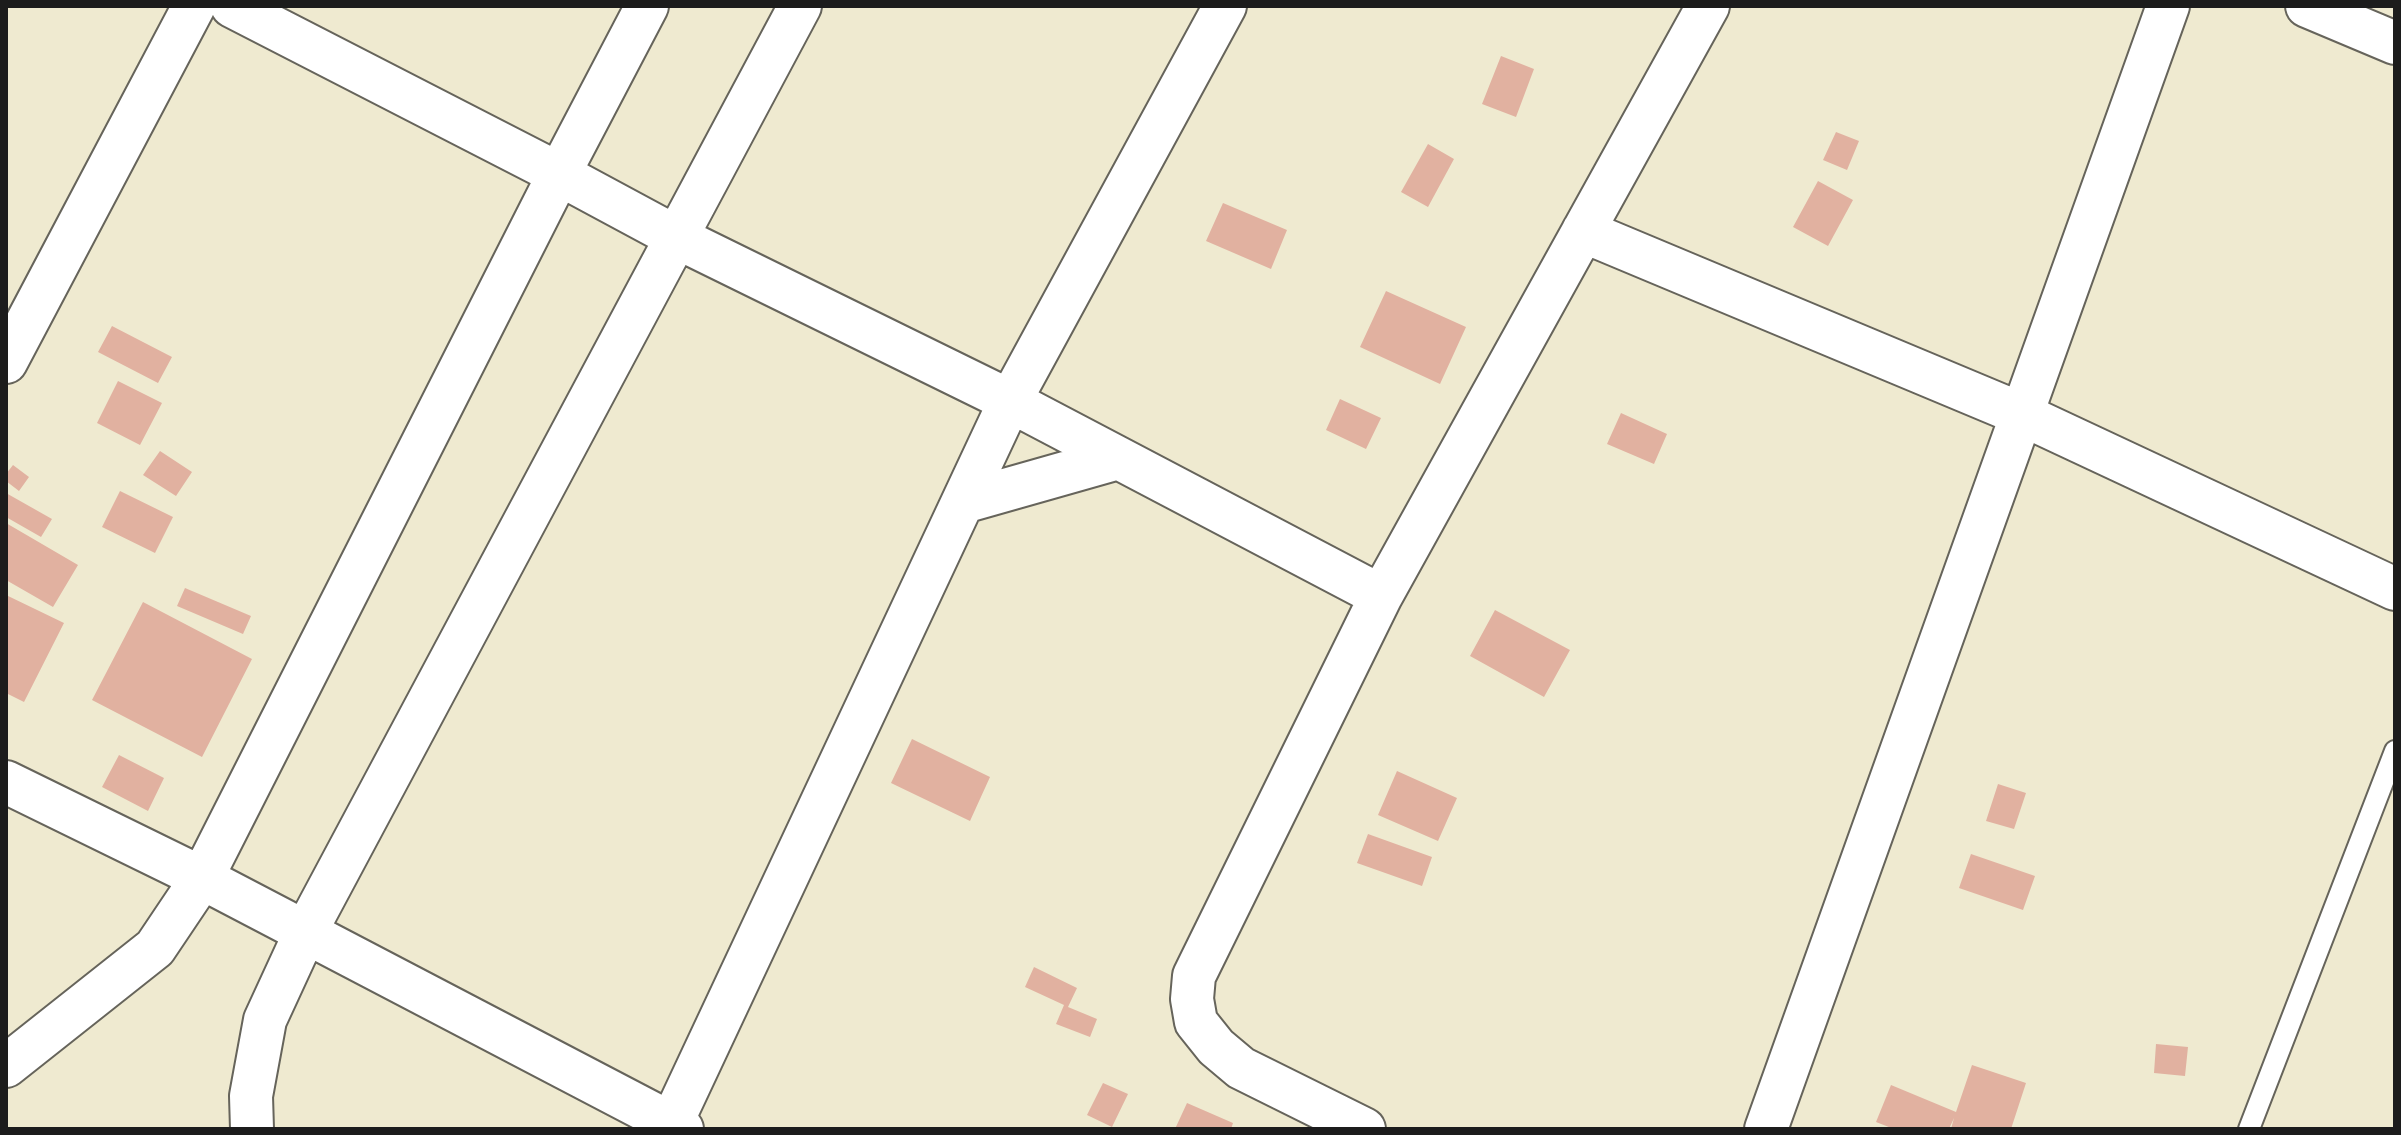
<!DOCTYPE html>
<style>
body{margin:0}
#map{position:relative;width:2401px;height:1135px;overflow:hidden;background:#efead0;font-family:Caveat,sans-serif}
canvas{display:block}
.frame{position:absolute;inset:0;border:8px solid #1c1c1c;pointer-events:none}
</style>
<div id="map">
<canvas width="2401" height="1135"></canvas>
<div class="frame"></div>
</div>
<script>
const c = document.querySelector('canvas').getContext('2d');
c.lineJoin = 'round';
function fillPath(path, color) { c.fillStyle = color; c.fill(path, 'evenodd'); }
function trace(path, color, width, dash) { c.strokeStyle = color; c.lineWidth = width; c.lineCap = dash ? 'butt' : 'round'; c.setLineDash(dash || []); c.stroke(path); }
const building = new Path2D(`
 M1501 56 1534 69 1516 117 1482 104Z
 M1836 132 1859 141 1847 170 1823 160Z
 M1428 144 1454 159 1428 207 1401 192Z
 M1818 181 1853 200 1828 246 1793 227Z
 M1223 203 1287 230 1271 269 1206 241Z
 M1386 291 1466 327 1440 384 1360 347Z
 M112 326 172 357 158 383 98 352Z
 M118 381 162 403 140 445 97 423Z
 M1340 399 1381 418 1366 449 1326 430Z
 M1621 413 1667 434 1654 464 1607 444Z
 M160 451 192 472 176 496 143 475Z
 M13 465 29 477 19 491 6 481V474Z
 M120 491 173 517 155 553 102 527Z
 M6 493 52 519 41 537 6 517Z
 M6 523 78 565 53 607 6 580Z
 M185 588 251 616 243 634 177 606Z
 M6 595 64 623 24 702 6 693Z
 M143 602 252 659 202 757 92 700Z
 M1495 610 1570 650 1544 697 1470 656Z
 M912 739 990 777 970 821 891 783Z
 M119 755 164 778 148 811 102 787Z
 M1397 771 1457 798 1438 841 1378 815Z
 M1998 784 2026 793 2014 829 1986 821Z
 M1368 834 1432 857 1422 886 1357 863Z
 M1971 854 2035 876 2023 910 1959 888Z
 M1034 967 1077 988 1068 1007 1097 1019 1090 1037 1056 1024 1064 1005 1025 987Z
 M2156 1044 2188 1047 2185 1076 2154 1073Z
 M1972 1065 2026 1083 2011 1129H1951L1954 1118 1949 1129H1894L1876 1122 1891 1085 1956 1112Z
 M1103 1083 1128 1094 1112 1127 1087 1115Z
 M1187 1103 1233 1123 1231 1129H1175Z`);
const service = new Path2D(`
 M2249 1129 2395 751`);
const minor = new Path2D(`
 M232 6 559 174 676 237 1010 401 1381 596
 M2307 6 2395 43
 M1583 231 2021 414 2395 589
 M6 362 194 6
 M963 502 1118 458
 M6 782 202 878 682 1129
 M6 1066 155 948 202 878 559 174 647 6
 M252 1129 251 1096 265 1020 306 931 800 6
 M665 1129 671 1124 1010 401 1225 6
 M1364 1129 1241 1068 1216 1047 1196 1022 1192 999 1194 976 1381 596 1708 6
 M1766 1129 2168 6`);
fillPath(building, '#e1b1a0');
trace(service, '#66645b', 24);
trace(minor, '#66645b', 46);
trace(service, '#fff', 20);
trace(minor, '#fff', 42);
</script>
